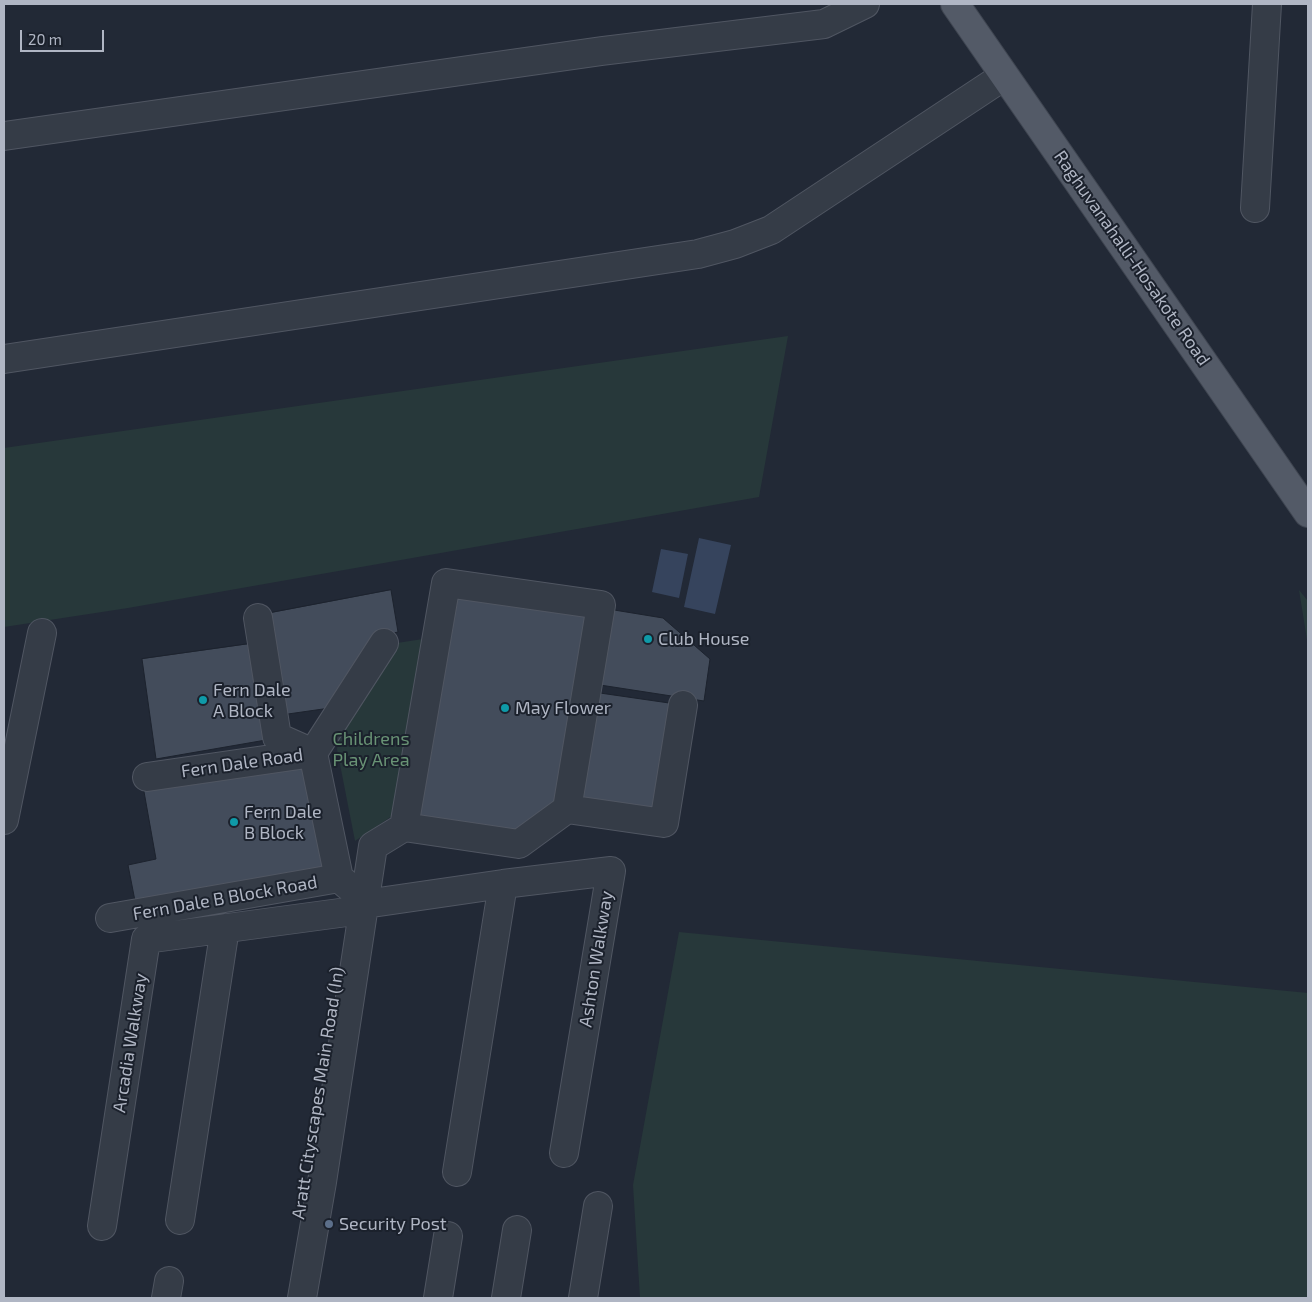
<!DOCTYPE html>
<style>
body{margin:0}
#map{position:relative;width:1312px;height:1302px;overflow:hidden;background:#222936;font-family:"Exo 2",sans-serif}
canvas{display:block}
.frame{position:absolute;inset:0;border:5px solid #b0b6c4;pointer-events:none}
.scale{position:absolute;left:20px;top:30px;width:84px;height:22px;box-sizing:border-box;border:2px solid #b0b6c4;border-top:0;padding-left:6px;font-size:15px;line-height:18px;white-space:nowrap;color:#b0b6c4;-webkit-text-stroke:4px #1b212c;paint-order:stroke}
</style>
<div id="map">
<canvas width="1312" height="1302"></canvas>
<div class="frame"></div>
<div class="scale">20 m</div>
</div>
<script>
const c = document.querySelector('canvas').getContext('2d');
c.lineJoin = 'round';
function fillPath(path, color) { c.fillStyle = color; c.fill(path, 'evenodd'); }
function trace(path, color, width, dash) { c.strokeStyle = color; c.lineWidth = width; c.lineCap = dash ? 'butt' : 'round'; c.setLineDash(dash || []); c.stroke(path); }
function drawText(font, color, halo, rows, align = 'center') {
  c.font = font + ' "Exo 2",sans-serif'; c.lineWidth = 4; c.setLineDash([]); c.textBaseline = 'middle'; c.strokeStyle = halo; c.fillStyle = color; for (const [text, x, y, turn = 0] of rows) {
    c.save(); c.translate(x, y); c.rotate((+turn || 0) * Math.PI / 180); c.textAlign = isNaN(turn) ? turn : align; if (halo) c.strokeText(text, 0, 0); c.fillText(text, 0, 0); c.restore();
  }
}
const green = new Path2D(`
 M788 336 759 497 128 608 4 627V448Z
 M1299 590 1308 601V646Z
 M423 639 392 816 355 841 337 749 340 735 397 643Z
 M679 932 1308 993V1298H640L633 1185Z`);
const water = new Path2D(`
 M699 538 731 545 715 614 684 607Z
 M661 549 688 554 679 598 652 592Z`);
const building = new Path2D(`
 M391 590 398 632 381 636 337 707 281 715 265 614Z
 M455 594 592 611 560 805 516 835 415 817Z
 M614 610 663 618 710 659 704 701 600 685Z
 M249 644 266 740 156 759 142 659Z
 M593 692 676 704 658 812 575 800Z
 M307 761 329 873 136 906 128 865 156 859 143 786Z`);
const minor = new Path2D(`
 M4 136 602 51 824 24 865 4
 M1255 208 1267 4
 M4 359 698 254 735 244 771 230 1004 76
 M258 618 277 737 313 753
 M313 753 339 878 352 889
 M313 753 384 643
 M147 777 313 753
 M4 820 42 633
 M404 827 446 583 601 605 567 809
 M365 904 503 884 611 871 564 1153
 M110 918 339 878
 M457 1172 503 884
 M180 1220 225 928
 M102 1226 146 939 347 912
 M166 1298 169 1281
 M302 1298 322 1182 373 846 404 827 519 844 567 809 664 823 683 705
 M438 1298 448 1236
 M506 1298 517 1230
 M583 1298 598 1206`);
const major = new Path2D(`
 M955 4 1308 513`);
const markers = [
 [648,639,5,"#0f9aa8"],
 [203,700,5,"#0f9aa8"],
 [505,708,5,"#0f9aa8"],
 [234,822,5,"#0f9aa8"],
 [329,1224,5,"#5c6f8a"]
];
const streetNames = [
 ["Raghuvanahalli-Hosakote Road",1132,258,55],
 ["Fern Dale Road",242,763,-8],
 ["Fern Dale B Block Road",225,898,-10],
 ["Ashton Walkway",596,959,-81],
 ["Arcadia Walkway",130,1043,-81],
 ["Aratt Cityscapes Main Road (In)",318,1093,-81]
];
const poiNames = [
 ["Club House",658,639],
 ["Fern Dale",213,690],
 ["A Block",213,711],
 ["May Flower",515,708],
 ["Fern Dale",244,812],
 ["B Block",244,833],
 ["Security Post",339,1224]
];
const parkNames = [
 ["Childrens",371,739],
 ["Play Area",371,760]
];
fillPath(green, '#27383a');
fillPath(water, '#36445d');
fillPath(building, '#434c5b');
trace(building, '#1d232e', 1);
trace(minor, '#505662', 30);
trace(major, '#3f4551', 30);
trace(minor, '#353c47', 28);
trace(major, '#535a67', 28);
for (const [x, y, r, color] of markers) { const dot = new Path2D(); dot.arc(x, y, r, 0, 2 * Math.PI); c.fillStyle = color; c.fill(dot); trace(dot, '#1b212c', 2); }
drawText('18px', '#b0b6c4', '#1b212c', streetNames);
drawText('18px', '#b0b6c4', '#1b212c', poiNames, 'left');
drawText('18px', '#699375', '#1b212c', parkNames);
</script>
